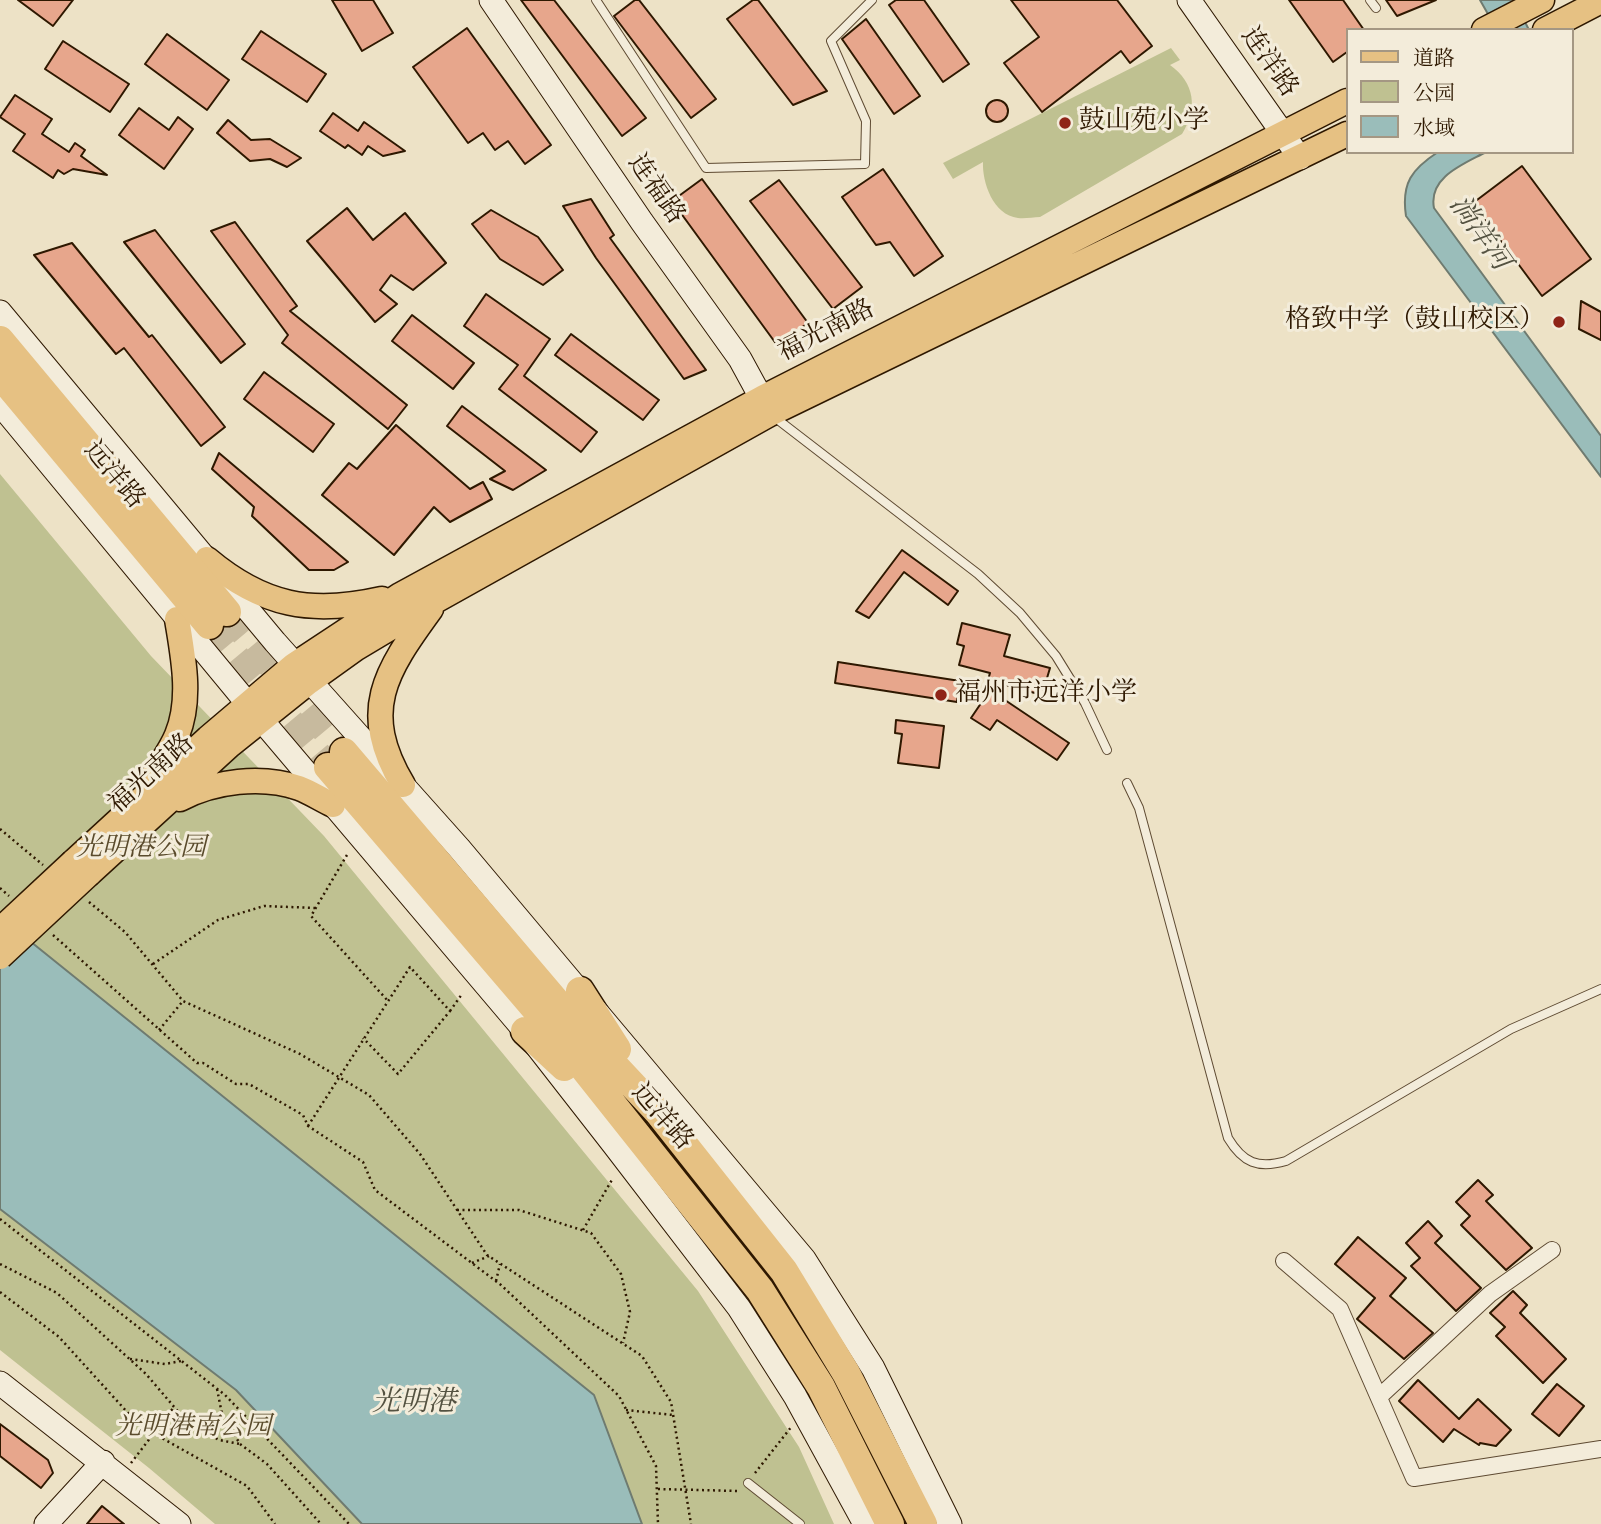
<!DOCTYPE html>
<meta charset="utf-8">
<style>
body{margin:0}
#map{position:relative;width:1601px;height:1524px;overflow:hidden;background:#ede2c6;font-family:"IM FELL DW Pica","Noto Serif SC",serif}
canvas{display:block}
.legend{position:absolute;left:1346px;top:28px;width:228px;height:126px;box-sizing:border-box;background:#f3ecda;border:2px solid #a49783;margin:0;padding:9px 12px;list-style:none;font-size:21px;color:#2e1800}
.legend li{display:flex;align-items:center;gap:14px;height:35px}
.legend b{width:35px;border:2px solid #a49783}
</style>
<div id="map">
<canvas width="1601" height="1524"></canvas>
<ul class="legend">
<li><b style="height:9px;background:#e6c183"></b>道路</li>
<li><b style="height:19px;background:#bfc191"></b>公园</li>
<li><b style="height:19px;background:#9abdba"></b>水域</li>
</ul>
</div>
<script>
const c = document.querySelector('canvas').getContext('2d');
c.lineJoin = 'round';
function fillPath(path, color) { c.fillStyle = color; c.fill(path, 'evenodd'); }
function trace(path, color, width, dash) { c.strokeStyle = color; c.lineWidth = width; c.lineCap = dash ? 'butt' : 'round'; c.setLineDash(dash || []); c.stroke(path); }
function drawText(font, color, halo, rows, align = 'center') {
  c.font = font + ' "IM FELL DW Pica","Noto Serif SC",serif'; c.lineWidth = 6; c.setLineDash([]); c.textBaseline = 'middle'; c.strokeStyle = halo; c.fillStyle = color; for (const [text, x, y, turn = 0] of rows) {
    c.save(); c.translate(x, y); c.rotate((+turn || 0) * Math.PI / 180); c.textAlign = isNaN(turn) ? turn : align; if (halo) c.strokeText(text, 0, 0); c.fillText(text, 0, 0); c.restore();
  }
}
const green = new Path2D(`
 M1171 48 1180 60 1170 65C1195 83 1198 108 1182 134L1040 217C1033 217 1025 219 1018 218 993 215 982 182 983 162L953 179 943 163Z
 M0 474 151 656 324 836 698 1291 799 1447 834 1524H642L594 1395 0 917Z
 M0 1209 236 1390 362 1524H215L149 1468 0 1350Z`);
const water = new Path2D(`
 M1480 0H1514L1529 30H1497Z
 M1438 152H1486C1464 164 1428 177 1434 208L1601 436V477L1406 216C1401 183 1412 169 1438 152Z
 M0 917 594 1395 642 1524H362L236 1390 0 1209Z`);
const building = new Path2D(`
 M18 0H73L53 26Z
 M332 0H373L393 33 362 51Z
 M521 0H554L646 118 622 136Z
 M635 0H639L716 99 691 118 614 16Z
 M753 0H758L827 91 793 105 727 19Z
 M896 0H924L969 64 943 82 889 5Z
 M1011 0H1117L1152 46 1130 63 1121 51 1042 112 1004 63 1039 37Z
 M1289 0H1343L1364 30H1347V52L1333 62Z
 M1386 0H1436L1397 16Z
 M866 19 920 96 894 114 842 39Z
 M467 28 551 145 525 164 508 141 495 150 483 133 468 143 413 67Z
 M261 31 326 74 307 102 242 59Z
 M167 34 229 80 207 110 145 64Z
 M63 41 129 84 110 112 45 69Z
 M15 95 52 119 42 134 69 152 75 143 85 150 81 156 107 175 73 169 64 174 58 170 53 178 13 151 25 134 0 117Z
 M986 111a11 11 0 1 1 22 0a11 11 0 1 1-22 0Z
 M139 108 169 130 178 117 193 129 164 169 119 135Z
 M333 113 358 131 364 122 405 151 383 156 368 146 362 155 348 145 345 148 320 131Z
 M228 120 251 140 270 139 301 158 287 167 270 159 250 161 217 133Z
 M1522 166 1591 259 1542 296 1473 203Z
 M883 169 943 256 914 276 890 242 876 245 842 197Z
 M702 179 808 323 777 345 672 201Z
 M779 180 862 287 833 309 750 201Z
 M591 199 614 235 610 238 706 370 684 379 596 258 563 206Z
 M347 208 373 240 405 213 446 263 413 290 391 275 380 290 397 304 375 322 307 241Z
 M491 210 538 237 563 270 543 285 500 259 472 224Z
 M235 222 297 306 290 311 407 405 388 429 282 343 288 335 211 231Z
 M155 230 245 344 221 363 124 242Z
 M72 243 149 337 152 335 225 427 201 446 124 348 116 354 34 255Z
 M486 294 550 339 524 376 597 432 581 452 499 389 518 365 464 326Z
 M1581 301 1601 312V340L1579 329Z
 M412 315 474 363 453 389 392 341Z
 M571 334 659 400 643 420 555 355Z
 M264 372 334 424 313 452 244 399Z
 M462 406 546 470 513 490 490 479 505 471 447 426Z
 M396 425 470 489 483 482 492 499 450 522 434 507 394 555 322 495 349 463 357 469Z
 M219 453 348 562 334 570H309L252 516 254 507 212 469Z
 M902 550 958 591 948 605 904 572 869 618 856 611Z
 M962 623 1010 635 1004 656 1050 668 1042 695 988 680 990 673 959 665 964 646 957 644Z
 M838 662 960 681 957 702 835 683Z
 M990 690 1069 743 1057 760 997 720 990 730 971 718Z
 M896 720 944 726 939 768 898 763 902 734 895 733Z
 M1478 1180 1493 1195 1486 1201 1532 1248 1506 1270 1461 1225 1470 1216 1456 1202Z
 M1428 1221 1442 1236 1435 1243 1481 1288 1456 1311 1411 1266 1420 1258 1406 1243Z
 M1358 1237 1406 1278 1390 1296 1433 1333 1404 1359 1357 1319 1375 1298 1335 1264Z
 M1513 1291 1527 1305 1520 1313 1566 1359 1543 1383 1496 1336 1505 1327 1490 1313Z
 M1418 1380 1459 1419 1478 1399 1511 1430 1496 1446 1480 1443 1479 1445 1454 1429 1443 1442 1399 1401Z
 M1557 1384 1584 1406 1559 1436 1532 1414Z
 M0 1424 48 1460 53 1473 41 1488 0 1456Z
 M102 1506 124 1524H87Z`);
const highwayTunnel = new Path2D(`
 M227 612 344 752
 M209 625 328 767`);
const path = new Path2D(`
 M0 829 43 865
 M347 855 311 916 388 1001
 M0 888 9 896
 M89 902 125 932 183 1001 300 1054 369 1095 420 1154 487 1255 642 1356 671 1402 691 1524
 M53 935 197 1063H203L236 1084H249L303 1115 308 1126 363 1162 375 1190 501 1285 619 1396 656 1466 658 1524
 M153 964 218 920 264 906 316 908
 M450 1011 462 994
 M159 1030 183 1001
 M308 1126 410 967 450 1011 398 1074 363 1038
 M457 1210H519L591 1233 621 1274 630 1312 623 1343
 M0 1219 225 1395 349 1524
 M583 1230 613 1178
 M472 1263 489 1256
 M0 1264 57 1293 146 1374 187 1422 219 1440 240 1444
 M496 1281 500 1264
 M0 1292 59 1337 128 1413 153 1433 247 1486 275 1524
 M130 1359 165 1364 181 1361
 M217 1389 222 1414 240 1444 267 1464 321 1524
 M626 1410 673 1415
 M131 1463 174 1407
 M755 1473 792 1426
 M658 1489 739 1491`);
const lane = new Path2D(`
 M596 0 706 168 865 164 866 121 831 41 872 0
 M1370 0 1376 8
 M773 416 978 574 1020 613 1056 656 1085 703 1107 750
 M1127 783 1139 808 1228 1138C1243 1163 1258 1169 1286 1161L1511 1029 1601 989
 M748 1483 800 1524`);
const street = new Path2D(`
 M1284 1261 1340 1309 1414 1478 1601 1449
 M1379 1397 1490 1294 1552 1250`);
const secondary = new Path2D(`
 M491 0 642 222 740 359 770 414
 M1189 0 1300 158
 M0 312 275 642 459 848 804 1259 873 1368 950 1524
 M0 404 248 704 525 1031 614 1145 739 1308 795 1396 865 1524
 M0 1383 179 1524
 M46 1524 103 1462`);
const primary = new Path2D(`
 M1484 30 1542 0
 M1545 30 1601 1
 M207 559C263 606 311 615 382 599
 M152 778C160 764 171 750 177 735 192 699 183 656 177 619
 M403 785C359 711 385 672 431 609
 M180 799C214 781 262 775 299 788 310 792 322 800 333 805
 M73 862 208 738 294 665 400 595 762 398 1347 101
 M89 874 229 746 309 682 355 649 437 600 770 414 1347 134`);
const highway = new Path2D(`
 M0 340 227 612
 M0 375 209 625
 M344 752 571 1019 659 1113 784 1271 846 1373 923 1524
 M328 767 555 1032 760 1290 821 1387 890 1524
 M580 991 617 1049
 M525 1031 564 1067`);
const primaryBridge = new Path2D(`
 M0 930 73 862
 M0 957 89 874`);
const markers = [
 [1065,123,7,"#8f2418"],
 [1559,322,7,"#8f2418"],
 [941,695,7,"#8f2418"]
];
const streetNames = [
 ["连洋路",1268,63,55],
 ["连福路",655,190,55],
 ["福光南路",827,332,-27],
 ["远洋路",113,476,50],
 ["福光南路",152,775,-42],
 ["远洋路",661,1118,49]
];
const poiNames = [
 ["鼓山苑小学",1079,123],
 ["格致中学（鼓山校区）",1545,322,"right"],
 ["福州市远洋小学",955,695]
];
const parkNames = [
 ["光明港公园",141,850],
 ["光明港南公园",193,1429]
];
const waterNames = [
 ["淌洋河",1478,234,55],
 ["光明港",414,1404]
];
fillPath(green, '#bfc191');
fillPath(water, '#9abdba');
trace(water, '#6f7b70', 2);
fillPath(building, '#e7a68c');
trace(building, '#2e1800', 2);
trace(highwayTunnel, '#c7ba9e', 28, [28, 14]);
trace(lane, '#5e4a32', 10);
trace(street, '#5e4a32', 18);
trace(secondary, '#2e1800', 25);
trace(primary, '#2e1800', 27);
trace(highway, '#2e1800', 31);
trace(path, '#2e1800', 2.5, [2, 3.5]);
trace(lane, '#f3ecda', 8);
trace(street, '#f3ecda', 16);
trace(secondary, '#f3ecda', 23);
trace(primary, '#e6c183', 24);
trace(highway, '#e6c183', 28);
trace(primaryBridge, '#2e1800', 27, []);
trace(primaryBridge, '#e6c183', 24);
for (const [x, y, r, color] of markers) { const dot = new Path2D(); dot.arc(x, y, r, 0, 2 * Math.PI); c.fillStyle = color; c.fill(dot); trace(dot, '#f3ecda', 2.5); }
drawText('26px', '#2e1800', '#f3ecda', streetNames);
drawText('26px', '#2e1800', '#f3ecda', poiNames, 'left');
drawText('italic 26px', '#5a4b2c', '#f3ecda', parkNames);
drawText('italic 28px', '#545241', '#f3ecda', waterNames);
</script>
